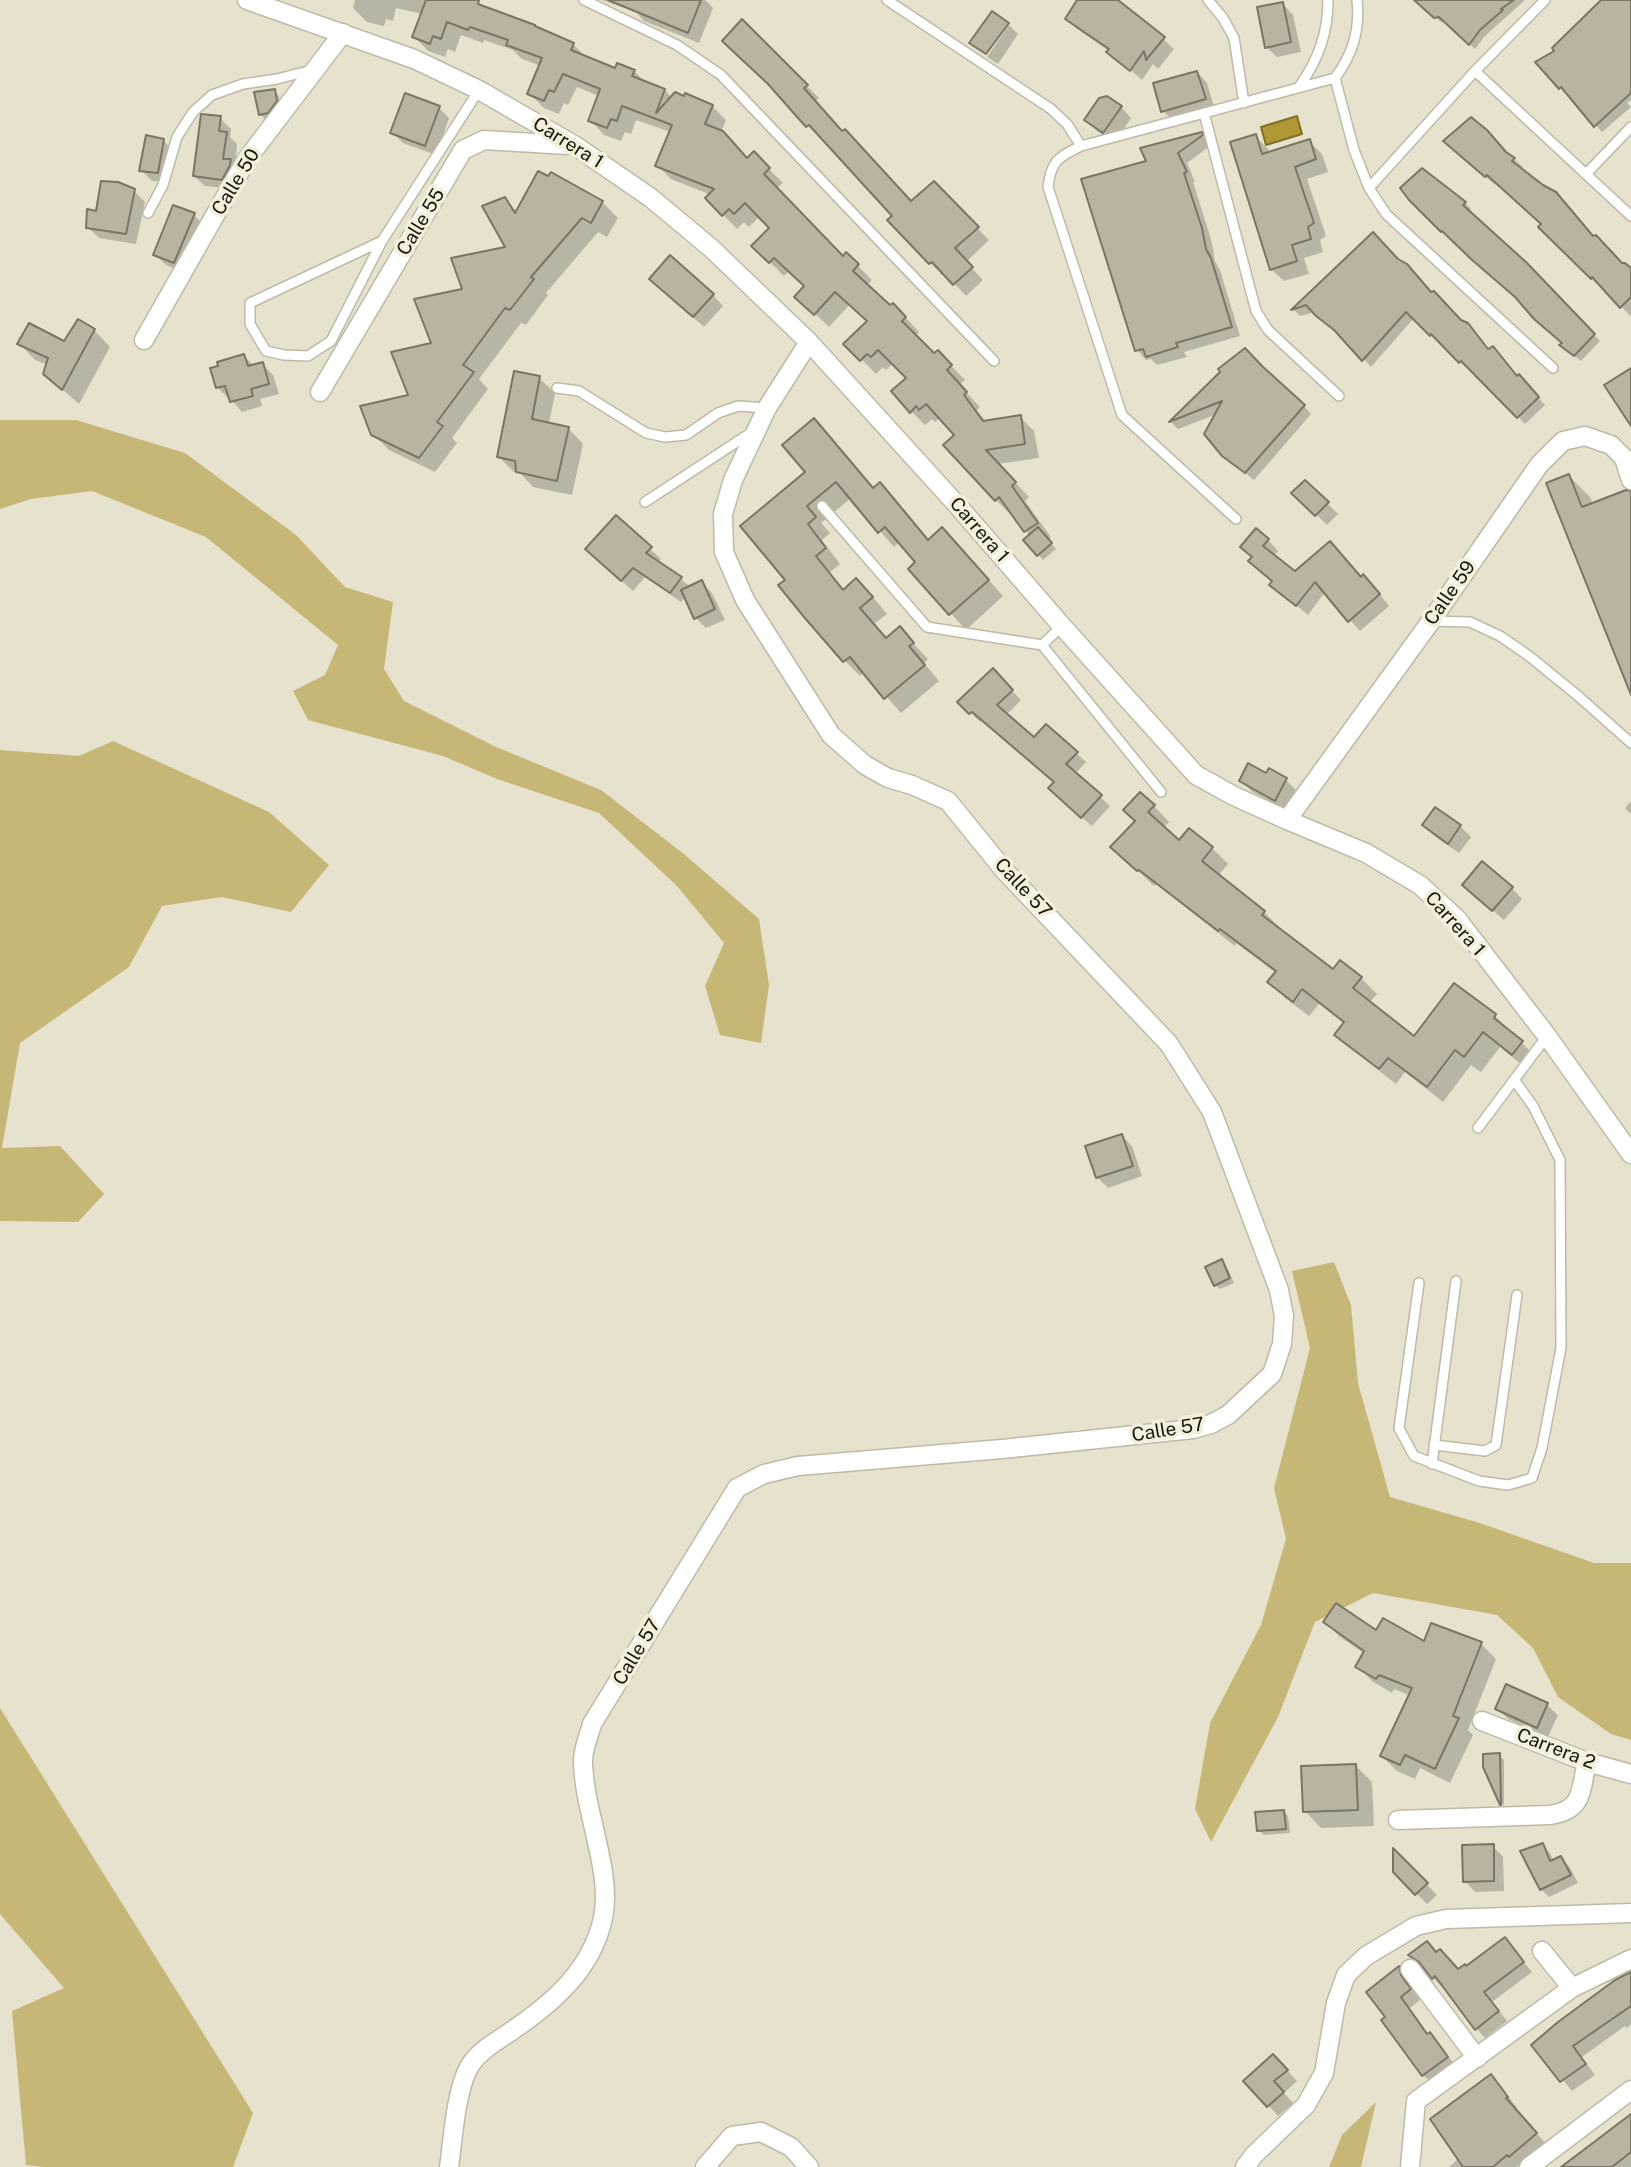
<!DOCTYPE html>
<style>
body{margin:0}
canvas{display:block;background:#e7e2ce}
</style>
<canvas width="1631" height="2167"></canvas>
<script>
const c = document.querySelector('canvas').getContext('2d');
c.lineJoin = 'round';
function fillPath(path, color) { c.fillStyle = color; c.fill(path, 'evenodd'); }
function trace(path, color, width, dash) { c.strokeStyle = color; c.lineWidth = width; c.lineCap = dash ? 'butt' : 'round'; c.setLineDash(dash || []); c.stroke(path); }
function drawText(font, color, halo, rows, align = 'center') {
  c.font = font + ' "Public Sans",sans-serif'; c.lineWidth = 7; c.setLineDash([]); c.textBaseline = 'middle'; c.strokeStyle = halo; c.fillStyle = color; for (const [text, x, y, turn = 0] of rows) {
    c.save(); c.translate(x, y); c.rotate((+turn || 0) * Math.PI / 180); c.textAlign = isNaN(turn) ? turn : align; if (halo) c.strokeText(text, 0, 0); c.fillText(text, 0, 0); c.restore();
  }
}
const green = new Path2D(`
 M0 420H76L185 453 296 535 345 587 393 602 384 669 404 701 496 747 601 790 684 854 759 919 769 985 761 1043 720 1035 705 986 724 943 677 886 599 813 497 779 443 756 308 720 293 691 325 675 338 645 206 537 92 491 31 499 0 509Z
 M113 741 269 812 329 865 291 912 222 897 162 906 129 967 20 1043 2 1148 60 1146 104 1194 78 1222 0 1221V750L79 756Z
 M1334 1262 1351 1305 1358 1383 1390 1497 1480 1523 1594 1563H1631V1740L1611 1734 1558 1697 1533 1648 1497 1615 1373 1593 1315 1622 1278 1717 1211 1842 1195 1809 1210 1723 1261 1625 1286 1539 1274 1488 1310 1348 1292 1271Z
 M0 1708 253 2113 233 2167H44L26 2165 12 2011 64 1988 0 1914Z
 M1376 2102 1361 2167H1329L1342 2135Z`);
const water = new Path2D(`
 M1297 116 1302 134 1266 145 1261 127Z`);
const shadow = new Path2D(`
 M355 0H475L474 4 573 44 587 58 616 70 634 71 646 83 665 90 672 98 712 106 726 120 721 132 748 160 768 168 783 183 776 189 843 258 847 255 872 280 866 286 890 308 893 305 907 319 919 332 915 336 934 355 938 352 965 380 959 385 980 407 977 410 986 422 1020 417 1034 431 1039 458 998 464 1029 497 1025 501 1051 537 1048 540 1056 549 1043 560 1025 540 1030 536 1012 512 1010 514 996 500 945 445 956 435 941 417 935 422 932 419 925 425 911 411 908 378 893 363 886 370 883 367 876 374 846 344 869 322 850 304 829 327 797 296 806 287 789 271 784 276 754 246 771 228 760 216 749 227 744 222 737 229 707 198 711 195 671 179 657 165 671 132 636 120 631 134 625 132 621 141 604 135 590 120 599 96 577 87 568 105 564 103 559 114 544 108 529 93 541 66 522 59 513 50 484 40 483 43 461 35 455 52 448 49 445 57 428 51 414 36 422 14 396 8 393 21 386 19 384 26 367 22 353 8Z
 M602 0H705L713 8 699 43 644 21 636 12Z
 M1080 0H1109L1163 39 1174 49 1158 69 1153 64 1142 80 1109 51 1077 29 1067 19Z
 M1416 0H1525L1485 36 1475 49 1445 21 1441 22Z
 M1604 0H1631V100L1627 103 1631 107 1602 132 1568 94 1567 95 1560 88 1557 51Z
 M1283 4 1293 15 1301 52 1277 57 1266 47Z
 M742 22 819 98 815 101 843 133 912 203 933 183 989 240 966 262 983 280 966 296 945 273 942 275 890 220 895 216 822 137 820 138 774 88Z
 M1009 25 1018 34 998 64 987 57Z
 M1197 72 1207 83 1215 110 1173 121 1163 111Z
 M274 91 279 96 281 107 272 117 265 119 260 114Z
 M1121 107 1131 118 1115 142 1097 131 1086 120Z
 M439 108 449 118 436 155 403 143 392 132Z
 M220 118 231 129 230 137 237 144 233 189 205 186 194 176Z
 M1201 134 1211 145 1187 163 1195 182H1193L1211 239 1215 261 1220 270 1240 336 1184 352 1187 357 1157 365 1151 359 1146 360 1137 350 1148 162Z
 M1255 136 1268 149 1270 154 1309 141 1322 154 1328 172 1307 179 1326 236 1320 240 1323 252 1304 258 1309 274 1284 281 1271 269Z
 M163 140 173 151 168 182 152 181 141 170Z
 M1454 150 1507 155 1514 159 1523 167 1520 169 1622 265 1631 271V314L1630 316 1602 285 1541 226 1543 224 1497 183 1495 185Z
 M1422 170 1465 203 1471 209 1468 212 1526 265 1600 341 1581 361 1568 351 1569 347Z
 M551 174 602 202 618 218 607 237 598 232 546 293 548 295 526 325 521 323 479 379 488 389 452 438 457 443 435 472 389 450 373 434 410 397 433 345 465 290 508 248 504 199 517 212Z
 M134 191 145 202 136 244 99 238 88 227 98 213Z
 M194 215 204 225 185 273 166 265 155 254Z
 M1373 235 1432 294 1475 333 1489 350 1518 377 1545 405 1525 424 1469 367 1468 369 1440 340 1438 342 1414 318 1371 367 1341 334 1315 312 1300 316 1294 310Z
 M662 290 713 295 723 306 704 327Z
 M94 330 110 347 79 404 45 374 48 365 35 360 19 343 64 344Z
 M244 356 254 366 262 364 273 375 279 394 260 399 262 406 242 412 232 401 230 397 228 398 217 387Z
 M1223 372 1304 406 1311 414 1254 480 1224 455 1217 414 1178 429 1171 422Z
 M539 378 555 393 549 424 568 428 583 444 572 495 533 487 520 473 514 472 499 457Z
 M814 420 875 489 880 485 929 541 957 545 1003 596 966 630 910 569 917 562 900 542 894 547 851 498 821 523 830 533 822 540 840 564 830 572 845 590 872 596 887 614 874 624 887 639 900 629 928 659 924 663 939 681 901 713 865 672 860 676 845 661 787 580 807 472Z
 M1569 476 1590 497 1593 505 1631 492V689Z
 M1294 493 1327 503 1338 514 1327 525Z
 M616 517 661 559 658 563 680 578 690 587 701 582 712 593 725 620 706 628 696 618 686 596 681 602 645 577 633 591 598 560Z
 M1268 540 1278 551 1273 557 1295 573 1374 587 1389 606 1360 631 1325 592 1308 615 1272 585 1273 582 1250 561 1253 558 1242 547Z
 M993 671 1021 700 1006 715 1034 739 1076 753 1086 762 1075 774 1110 806 1092 826 1059 798 1056 783 982 720 980 722 960 702Z
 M1241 780H1286L1296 790 1286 810 1251 791Z
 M1631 801V814L1625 808Z
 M1154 806 1169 822 1163 828 1179 843 1212 848 1228 864 1218 876 1264 912 1280 928 1279 929 1333 972 1361 978 1377 994 1369 1003 1414 1038 1455 985 1495 1016 1537 1058 1528 1070 1500 1047 1481 1072 1471 1065 1443 1102 1405 1072 1396 1084 1353 1050 1337 1034 1345 1024 1319 1004 1309 1016 1285 998 1269 982 1276 973 1236 943 1235 946 1156 884 1154 886 1113 847Z
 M1424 825 1460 826 1471 837 1459 853 1434 836Z
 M1512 888 1522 899 1504 920 1475 895Z
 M1122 1136 1132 1146 1142 1176 1108 1188 1097 1177Z
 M1221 1261 1226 1266 1234 1283 1220 1289 1215 1285Z
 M1325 1622 1425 1644 1432 1625 1481 1644 1496 1659 1468 1730 1473 1735 1450 1783 1420 1768 1415 1779 1397 1771 1382 1756 1411 1696 1394 1689 1392 1693 1372 1681 1357 1666 1365 1654 1340 1637Z
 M1547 1705 1558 1715 1548 1737 1508 1719 1497 1708Z
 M1499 1755 1504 1760V1807L1485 1767Z
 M1356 1766 1372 1782 1374 1826 1321 1828 1305 1811Z
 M1283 1811 1288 1816 1290 1833 1264 1835 1259 1830Z
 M1542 1845 1550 1853 1554 1862 1561 1858 1569 1866 1578 1883 1549 1897 1541 1889Z
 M1493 1846 1503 1857 1504 1891 1475 1892 1465 1881Z
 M1395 1852 1437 1895 1427 1904 1395 1872Z
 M1504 1939 1532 1972 1492 2002 1507 2021 1485 2038 1476 2028 1444 1985 1442 1987 1411 1955 1437 1954 1458 1971 1467 1968Z
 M1399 1969 1409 1979 1411 1988 1420 2000 1410 2008 1429 2035 1440 2045 1457 2068 1434 2085 1423 2075 1388 2017Z
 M1631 1974V2024L1627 2028 1625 2026 1582 2057 1595 2075 1572 2091 1534 2045Z
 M1284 2067 1297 2081 1284 2093 1293 2103 1278 2116 1246 2081Z
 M1491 2076 1501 2086 1517 2108 1515 2109 1547 2145 1521 2167 1519 2165 1516 2167H1449L1459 2158Z
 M1631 2116V2167H1562L1578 2154 1579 2156Z`);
const building = new Path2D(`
 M426 0H479L478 4 535 25V26L574 43 571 50 615 68 617 63 635 70 632 76 665 89 656 113 675 92 684 96 685 93 713 105 705 124 723 131 747 158 754 151 770 168 764 174 843 256 846 252 859 264 853 271 890 305 893 303 906 317 902 321 934 353 938 350 952 365 947 370 967 392 964 395 983 421 1021 415 1025 444 986 450 1016 482 1012 486 1038 523 1024 532 999 497 995 501 943 445 954 435 926 404 919 410 916 406 910 413 891 391 906 378 878 350 871 357 867 354 860 361 843 344 867 321 835 292 814 315 794 297 804 286 774 258 769 263 751 246 769 228 745 203 734 214 729 209 722 216 705 198 714 189 655 166 672 125 622 106 617 121 611 119 607 128 588 121 600 89 563 74 554 92 549 90 544 101 527 94 542 58 506 45 508 40 470 27 468 30 447 22 441 39 433 36 430 44 412 37Z
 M608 0H701L688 33Z
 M1077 0H1118L1165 37 1146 60 1144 51 1130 71 1106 52 1109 49 1065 19Z
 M1414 0H1514L1501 9 1503 10 1480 30 1469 45 1439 17 1434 18Z
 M1601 0H1631V93L1594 127 1561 87 1559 89 1535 62 1554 51 1552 48Z
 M1283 2 1291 42 1265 48 1257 7Z
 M992 11 1009 23 986 54 969 43Z
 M742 19 808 85 804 88 842 131 845 129 911 201 934 181 979 227 955 248 973 267 953 285 932 262 929 264 887 220 892 216 809 125 806 127 768 84 722 41Z
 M1197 71 1206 99 1161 112 1153 83Z
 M275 89 277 101 268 113 259 115 254 92Z
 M405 93 440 106 425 146 390 133Z
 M1107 96 1122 106 1103 133 1084 120 1099 98Z
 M201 114 221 116 219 131 227 132 223 159H231L230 165 222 180 193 176Z
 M1471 117 1487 130 1506 152 1515 158 1512 161 1543 185 1556 192 1593 236 1596 235 1622 263H1625L1631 268V297L1620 308 1592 277 1591 279 1538 227 1541 224 1487 175 1485 177 1443 141Z
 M1202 132 1203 135 1178 153 1187 172 1184 173 1202 228 1206 249 1211 258 1232 327 1176 343 1178 347 1146 357 1143 349 1135 351 1081 179 1146 161 1140 148Z
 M1256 134 1262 154 1310 139 1316 159 1295 167 1314 223 1308 227 1311 239 1292 245 1297 261 1270 270 1230 142Z
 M146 135 164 139 158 173 139 171Z
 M1422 168 1466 202 1463 205 1527 263 1595 334 1574 356 1559 345 1562 343 1534 319 1515 297 1471 259 1442 231 1441 232 1409 200 1400 188Z
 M538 171 548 176 551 172 603 201 591 223 582 218 531 277 534 279 510 310 505 308 463 365 474 372 437 422 443 426 419 458 371 435 360 406 408 395 391 352 431 343 414 299 462 289 451 258 505 247 482 206 505 197 515 213Z
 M101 181 118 182 135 189 126 234 86 228 87 209 96 211Z
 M173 205 195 213 174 263 153 255Z
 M1373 232 1398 259 1407 264 1431 292 1434 291 1461 320 1468 323 1488 349 1493 346 1517 376 1519 374 1539 397 1517 418 1461 361 1459 363 1431 334 1430 336 1406 312 1362 361 1334 330 1316 316 1306 305 1291 310Z
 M670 255 714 294 693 317 649 279Z
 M78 319 95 329 62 390 43 374 48 358 17 344 29 323 64 341Z
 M1245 348 1262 366 1305 405 1245 473 1222 456 1204 434 1222 401 1169 422 1220 372 1218 369Z
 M244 354 248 366 263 362 269 384 251 389 253 396 230 402 225 386 216 388 210 368 218 366 217 362Z
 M1631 368V426L1604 385Z
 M514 371 540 376 532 419 569 427 557 481 516 472 515 461 497 457Z
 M814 418 873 488 880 482 928 540 942 527 989 580 949 615 908 569 915 562 885 527 878 533 836 482 807 506 816 517 808 524 826 548 816 556 843 590 856 578 873 597 860 608 886 638 900 626 914 643 909 646 925 665 884 699 850 657 843 662 804 617 778 585 785 580 740 526 805 472 782 445Z
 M1569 474 1582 507 1626 490 1631 491V695L1546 483Z
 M1305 480 1329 502 1315 516 1291 493Z
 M616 515 652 547 646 553 682 577 670 593 633 568 621 581 585 549Z
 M1038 527 1052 543 1037 556 1023 540Z
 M1256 528 1269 539 1263 546 1295 571 1330 541 1361 577 1363 574 1380 594 1348 622 1315 582 1296 606 1269 585 1272 581 1248 561 1252 557 1240 547Z
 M702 580 715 609 694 619 681 590Z
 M993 668 1013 690 997 705 1034 737 1046 724 1078 752 1066 764 1102 795 1081 818 1048 788 1054 782 972 712 969 714 957 702Z
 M1248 763 1266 773 1269 768 1287 778 1275 801 1239 781Z
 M1140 792 1155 805 1148 812 1179 840 1189 828 1213 847 1202 861 1265 911 1262 915 1333 969 1340 960 1362 977 1353 988 1414 1036 1454 983 1496 1014 1494 1018 1523 1041 1512 1055 1483 1032 1464 1057 1455 1050 1427 1087 1388 1058 1379 1069 1334 1035 1344 1022 1302 989 1293 1002 1267 982 1276 971 1220 929 1218 931 1139 870 1137 871 1110 847 1135 821 1123 810Z
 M1435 807 1461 825 1448 844 1422 825Z
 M1482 861 1513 887 1492 911 1462 885Z
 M1122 1134 1133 1166 1096 1178 1085 1146Z
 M1222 1259 1230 1278 1214 1286 1205 1267Z
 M1336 1603 1376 1630 1383 1618 1424 1641 1431 1623 1482 1642 1453 1716 1459 1718 1435 1769 1405 1755 1400 1765 1380 1756 1412 1688 1379 1675 1376 1679 1355 1667 1364 1651 1323 1622Z
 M1506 1684 1548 1703 1537 1728 1495 1709Z
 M1500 1753 1501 1805H1500L1483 1767V1754Z
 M1356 1764 1358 1810 1303 1812 1301 1766Z
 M1284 1810 1286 1829 1257 1831 1255 1812Z
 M1543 1843 1550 1861 1561 1856 1571 1875 1540 1890 1520 1851Z
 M1494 1844V1881L1463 1882 1462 1845Z
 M1393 1848 1428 1883 1415 1895 1393 1872Z
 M1505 1937 1524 1962 1484 1992 1499 2011 1475 2030 1435 1976 1432 1979 1419 1962 1408 1955 1427 1941 1436 1952 1440 1949 1458 1969 1465 1964 1466 1966Z
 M1399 1966 1401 1975 1411 1989 1401 1997 1427 2034 1430 2032 1448 2057 1422 2076 1381 2020 1385 2017 1366 1992Z
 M1631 1972V2006L1573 2046 1586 2064 1560 2082 1531 2045 1558 2022 1615 1980Z
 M1273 2054 1288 2070 1274 2081 1284 2092 1267 2107 1243 2081Z
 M1491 2074 1508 2097 1506 2098 1537 2133 1509 2157 1507 2155 1493 2167H1463L1430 2119Z
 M1631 2114V2152L1612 2167H1561Z`);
const service = new Path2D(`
 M584 0 677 45 721 75 994 361
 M887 0 1051 109 1067 124 1081 146
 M1208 0 1223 18 1234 38 1244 103
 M1475 71 1631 216
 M1335 78 1354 150 1369 188 1386 214 1553 368
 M1299 87C1318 60 1328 34 1328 0
 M1204 113 1256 311 1268 330 1339 396
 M1586 174 1631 127
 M1369 188 1475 71 1545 0
 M148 213 163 185 177 137 193 112 212 95 243 84 277 79 312 70
 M382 241 250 303V324L266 351 284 355 308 356 331 341 382 241 479 90
 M557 388 579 391 646 433 665 437 686 435 718 413 738 406 767 408
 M645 502 752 432
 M822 506 927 627 1042 645 1161 792
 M1236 519 1122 415 1048 187C1051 161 1058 157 1081 146L1335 78C1353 54 1360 30 1357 0
 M1431 621 1470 622 1500 636 1529 656 1577 695 1631 743
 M1042 645 1062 626
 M1478 1128 1547 1036
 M1419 1283 1399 1428 1414 1456 1479 1481 1508 1485 1532 1478 1542 1448 1561 1348 1560 1160 1533 1106 1515 1081
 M1434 1445 1485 1451 1496 1445 1517 1295
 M1432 1464 1456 1281`);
const minor = new Path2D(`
 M247 0 414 59 479 90 574 145 651 198 711 248 809 342 958 506 1062 626 1196 775 1234 796 1287 820 1366 853 1420 885 1457 919 1547 1036 1631 1154
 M144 340 247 159 343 33
 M320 392 463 150 484 140 568 145
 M1287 820 1431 621 1539 465 1563 441 1585 436 1611 445 1624 458 1631 480
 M1482 1721 1587 1762 1631 1774
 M1398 1820 1550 1815C1584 1810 1580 1791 1587 1762
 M1542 1951 1572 1988
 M1410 1969 1477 2058
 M449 2167C453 2139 456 2086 471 2064 481 2049 499 2040 513 2030 554 2002 592 1969 603 1918 613 1872 583 1810 583 1760 583 1749 589 1736 592 1724L737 1488 764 1474 798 1466 1002 1449 1193 1429 1211 1424 1228 1415 1272 1374 1282 1344 1284 1316 1279 1290 1212 1112 1169 1044 1004 870 948 801 912 785 888 778 865 765 831 735 745 600 724 552 723 514 733 480 767 408 809 342
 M705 2167 732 2136 761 2132 791 2147 809 2167
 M1245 2167 1254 2155 1306 2105 1324 2073 1336 2003 1346 1975 1366 1956 1416 1926 1446 1919 1631 1913
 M1410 2167 1416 2101 1572 1988 1631 1959
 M1529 2167 1631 2090`);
const streetNames = [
 ["Carrera 1",568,143,32],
 ["Calle 50",236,182,-59],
 ["Calle 55",421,222,-59],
 ["Carrera 1",979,530,49],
 ["Calle 59",1450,593,-55],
 ["Calle 57",1023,888,47],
 ["Carrera 1",1455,924,48],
 ["Calle 57",1168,1430,-9],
 ["Calle 57",637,1652,-59],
 ["Carrera 2",1556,1749,21]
];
fillPath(green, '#c7b776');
fillPath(water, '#af9733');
trace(water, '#817028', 2);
fillPath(shadow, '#0003');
fillPath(building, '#b9b4a2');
trace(building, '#7a7564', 2);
trace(service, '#bebaa7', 12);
trace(minor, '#bebaa7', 21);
trace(service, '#fff', 9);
trace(minor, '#fff', 18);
drawText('19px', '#17150e', '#f4efdb', streetNames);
</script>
